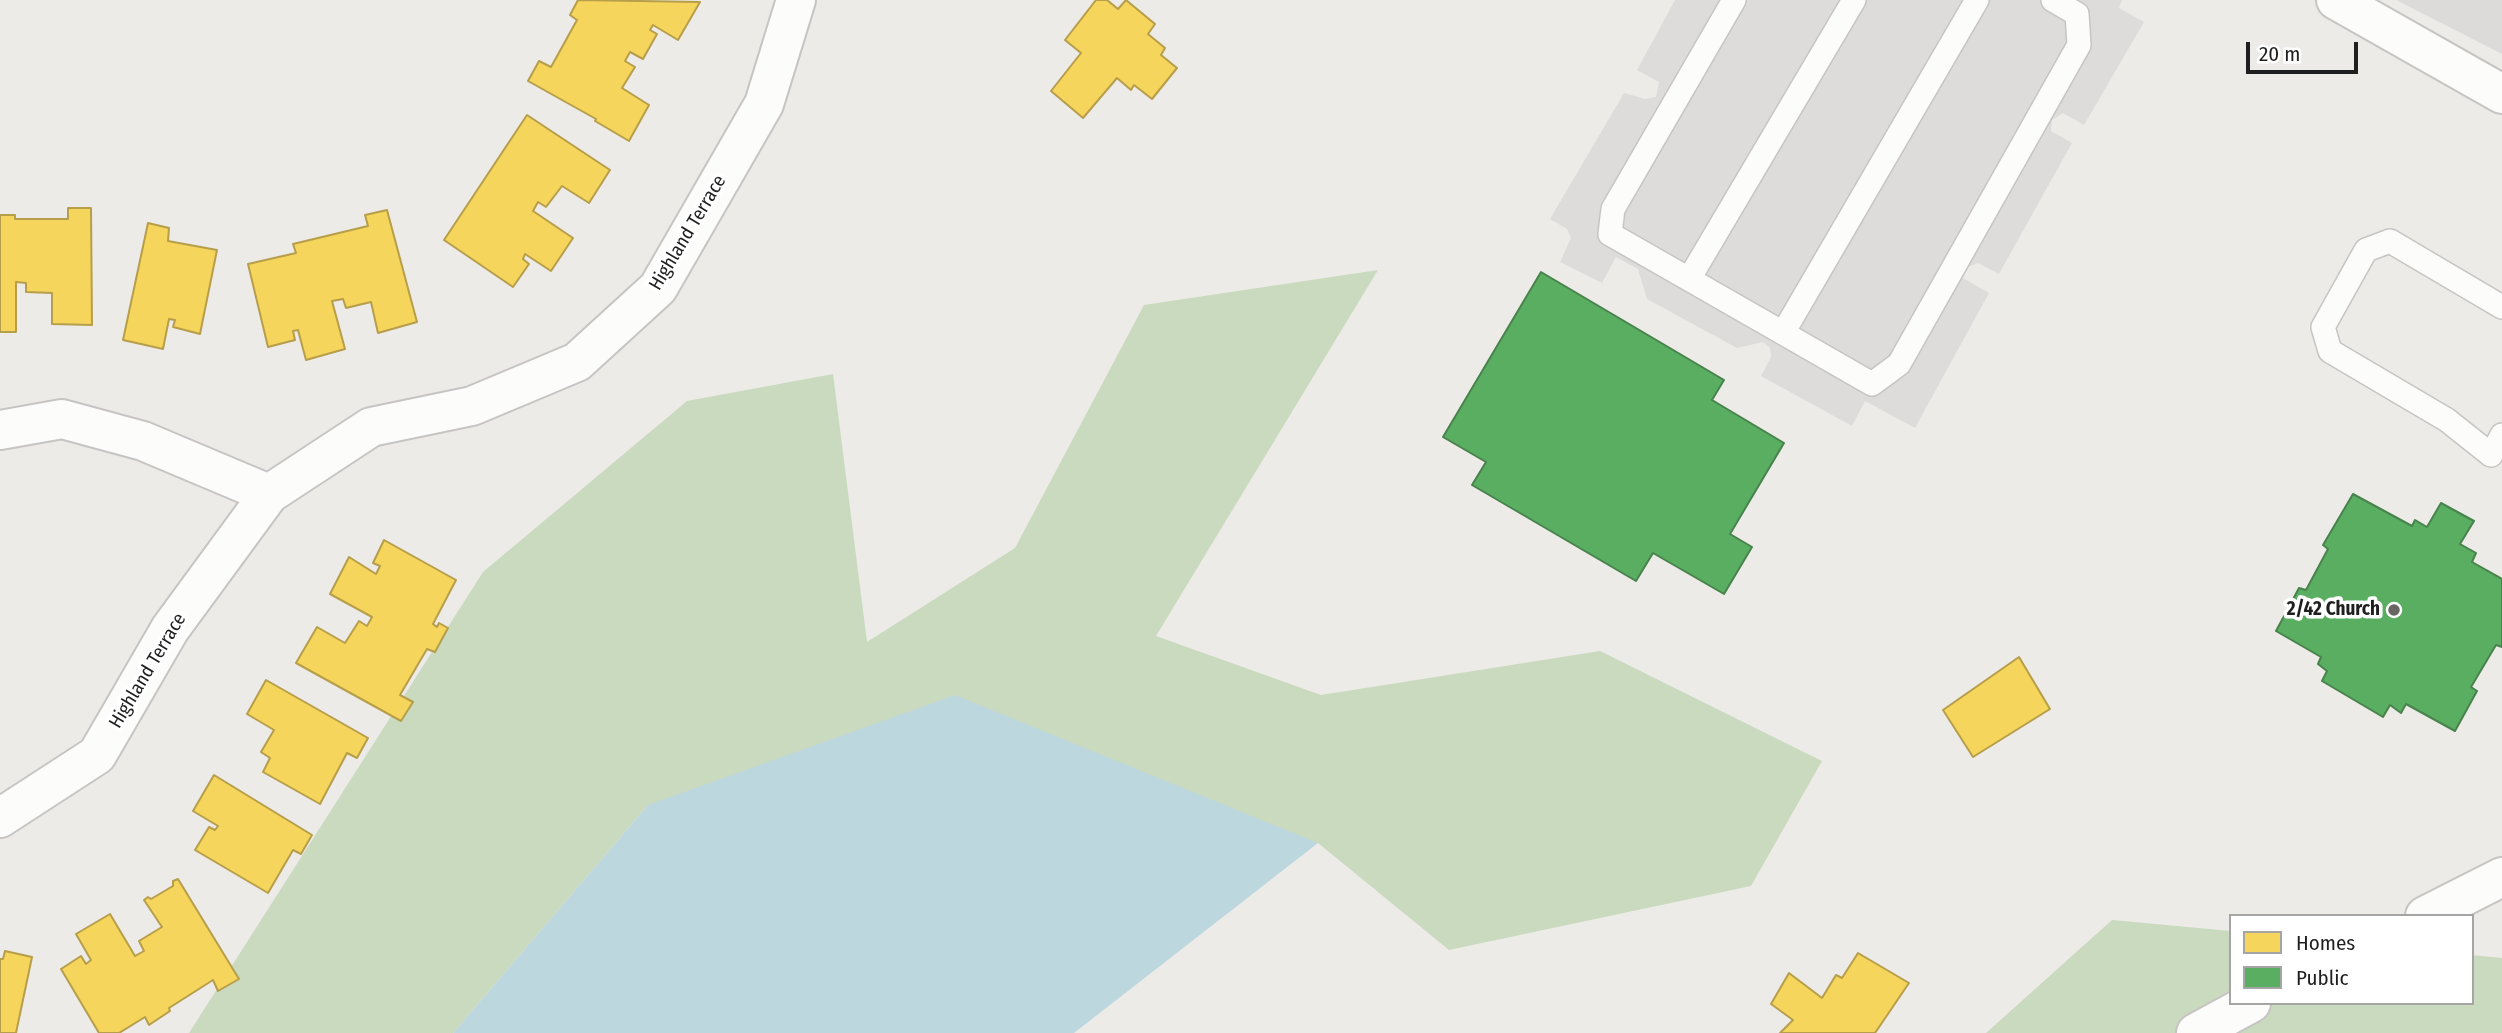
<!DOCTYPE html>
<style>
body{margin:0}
#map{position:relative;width:2502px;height:1033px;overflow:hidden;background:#edebe7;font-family:"Fira Sans Condensed",sans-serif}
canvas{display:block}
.legend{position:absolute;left:2229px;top:914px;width:245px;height:91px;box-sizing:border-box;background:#fff;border:2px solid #a5a5a5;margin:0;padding:9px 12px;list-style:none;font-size:21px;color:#1f1f1f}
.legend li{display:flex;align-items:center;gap:14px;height:35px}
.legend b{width:35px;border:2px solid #a5a5a5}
.scale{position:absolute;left:2246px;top:42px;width:112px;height:32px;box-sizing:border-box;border:4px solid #1f1f1f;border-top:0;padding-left:9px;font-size:21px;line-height:24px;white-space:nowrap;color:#1f1f1f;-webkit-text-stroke:5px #fff;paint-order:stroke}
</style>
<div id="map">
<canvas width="2502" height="1033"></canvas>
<ul class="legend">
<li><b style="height:19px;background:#f6d55c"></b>Homes</li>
<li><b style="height:19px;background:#5aae61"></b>Public</li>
</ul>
<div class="scale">20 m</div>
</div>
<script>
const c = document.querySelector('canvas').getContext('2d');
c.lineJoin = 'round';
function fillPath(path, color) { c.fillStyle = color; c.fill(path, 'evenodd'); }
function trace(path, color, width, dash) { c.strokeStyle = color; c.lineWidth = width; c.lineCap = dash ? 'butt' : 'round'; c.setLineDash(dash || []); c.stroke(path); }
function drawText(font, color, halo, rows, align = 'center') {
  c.font = font + ' "Fira Sans Condensed",sans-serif'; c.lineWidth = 7; c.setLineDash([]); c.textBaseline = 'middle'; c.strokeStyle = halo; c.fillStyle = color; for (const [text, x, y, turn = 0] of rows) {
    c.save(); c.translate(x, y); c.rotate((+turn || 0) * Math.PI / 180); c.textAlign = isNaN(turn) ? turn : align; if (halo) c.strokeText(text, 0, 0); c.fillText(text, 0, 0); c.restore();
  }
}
const residential = new Path2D(`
 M2397 0H2502V54L2400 2Z`);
const forest = new Path2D(`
 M1378 270 1156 636 1321 695 1600 651 1822 761 1751 886 1449 950 1318 843 648 805 453 1033H189L483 572 687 401 833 374 867 642 1015 548 1144 305Z
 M2112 920 2231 931V1003H2472V955L2502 958V1033H1986Z`);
const parking = new Path2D(`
 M1675 0H2122L2119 8 2144 22 2084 125 2063 113 2052 120 2051 131 2072 143 1999 274 1978 263 1968 267 1963 278 1989 293 1915 428 1865 401 1852 426 1761 376 1771 357 1770 348 1763 342 1737 348 1647 299 1638 269 1616 257 1602 283 1560 262 1571 238 1567 229 1550 219 1624 93 1645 99 1656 97 1659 82 1637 70Z`);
const water = new Path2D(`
 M955 695 1318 843 1074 1033H453L648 805Z`);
const homes = new Path2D(`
 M578 0 700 2 678 40 653 25 650 30 657 34 643 59 630 52 625 61 635 67 622 88 649 105 629 141 595 121 596 119 528 81 539 61 551 67 577 20 570 15Z
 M1096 0H1107L1118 9 1126 0 1155 24 1148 34 1165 48 1161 55 1177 68 1152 99 1134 85 1131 90 1117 78 1083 118 1051 91 1081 53 1065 40Z
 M527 115 610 170 589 203 562 186 546 207 538 202 533 211 573 238 551 271 525 254 523 259 529 264 513 287 444 240Z
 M68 208H91L92 325 52 324V293L26 292V283L16 282V332H0V215H15V219H68Z
 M387 210 417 322 378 333 371 302 346 308 343 299 332 301 345 349 306 360 298 330 293 331 295 340 268 347 248 264 296 253 293 244 368 226 365 215Z
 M148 223 169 228 168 241 217 250 200 334 173 327 175 320 169 319 163 349 123 340Z
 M384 540 456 580 433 624 437 627 439 623 448 628 435 652 427 649 400 695 413 702 401 721 296 663 317 627 345 643 359 621 367 626 372 617 330 594 349 557 376 574 380 566 373 563Z
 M2019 657 2050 709 1973 757 1943 710Z
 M266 680 368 738 357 758 347 753 320 804 263 772 270 758 261 752 274 730 247 714Z
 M214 775 312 835 301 854 293 850 268 893 195 850 209 827 215 830 218 826 193 811Z
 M178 879 239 979 218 991 213 980 169 1008 170 1011 149 1025 145 1017 119 1033H99L61 969 81 956 86 964 91 960 76 934 110 914 135 956 144 951 139 941 162 927 144 900 148 897 151 899 173 886V881Z
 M5 951 32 957 16 1033H0V959H3Z
 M1858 953 1909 983 1875 1033H1780L1793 1020 1771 1004 1789 973 1822 998 1836 975 1842 978Z`);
const public = new Path2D(`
 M1541 272 1724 380 1712 400 1784 443 1730 534 1752 547 1724 594 1653 553 1636 581 1472 485 1486 462 1443 437Z
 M2353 494 2412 526 2415 520 2427 527 2441 503 2474 521 2460 544 2476 553 2472 562 2502 579V647L2496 645 2471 687 2477 691 2455 731 2406 704 2401 713 2390 705 2383 717 2322 681 2327 671 2318 664 2321 657 2276 631 2299 588 2306 590 2328 549 2323 545Z`);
const service = new Path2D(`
 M1734 0 1613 209 1610 234 1783 333
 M1977 0 1783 333 1872 384 1899 364 2079 45 2077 14 2053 0
 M1689 279 1854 0
 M2502 307 2390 241 2366 250 2323 327 2330 351 2447 420 2491 455 2502 435`);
const minor = new Path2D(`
 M0 430 62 419 143 441 269 494
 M0 818 97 755 170 629 269 494 371 427 472 406 577 362 658 288 764 104 796 0
 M2425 916 2502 877
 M2196 1033 2251 1003`);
const tertiary = new Path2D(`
 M2336 0 2502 94`);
const markers = [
 [2394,610,7,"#676665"]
];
const streetNames = [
 ["Highland Terrace",688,233,-59],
 ["Highland Terrace",148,671,-59]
];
const poiNames = [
 ["2/42 Church",2380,610]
];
fillPath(residential, '#dcdbd9');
fillPath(forest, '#c9dabe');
fillPath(parking, '#dddcdb');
fillPath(water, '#bdd7de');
fillPath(homes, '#f6d55c');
trace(homes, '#b69e4a', 2);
fillPath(public, '#5aae61');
trace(public, '#48834d', 2);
trace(service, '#c6c5c3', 26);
trace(minor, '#c6c5c3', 42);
trace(tertiary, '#c6c5c3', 42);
trace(service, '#fcfcfb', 23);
trace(minor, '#fcfcfb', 38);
trace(tertiary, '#fcfcfb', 38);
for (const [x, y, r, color] of markers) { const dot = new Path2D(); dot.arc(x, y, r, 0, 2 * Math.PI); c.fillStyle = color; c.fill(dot); trace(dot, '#fff', 2.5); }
drawText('19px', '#1f1f1f', '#fff', streetNames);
drawText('bold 19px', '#1f1f1f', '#fff', poiNames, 'right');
</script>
